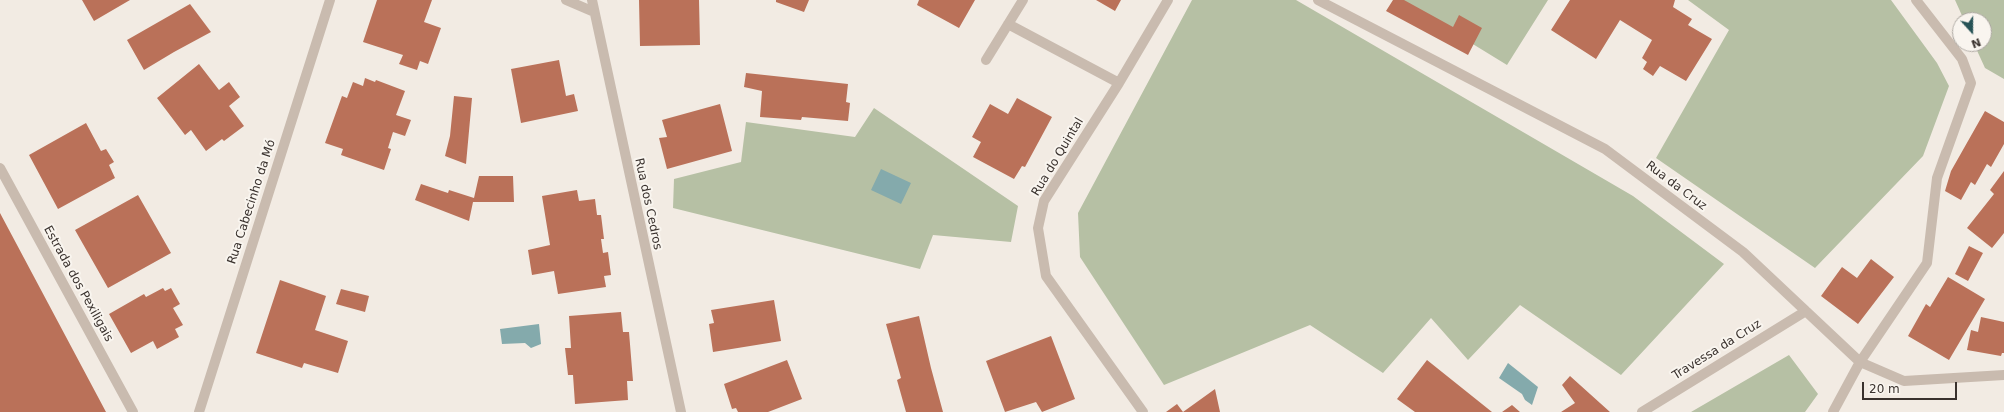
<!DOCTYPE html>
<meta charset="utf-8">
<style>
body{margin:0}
#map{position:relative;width:2004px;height:412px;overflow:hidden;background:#f2ebe3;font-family:"DejaVu Sans",sans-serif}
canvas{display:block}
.north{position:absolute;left:1952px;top:12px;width:40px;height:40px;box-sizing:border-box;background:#f9f5ef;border:1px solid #aca7a1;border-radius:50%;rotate:159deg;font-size:11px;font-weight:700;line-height:16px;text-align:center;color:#39312d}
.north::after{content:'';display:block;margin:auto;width:14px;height:18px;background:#265356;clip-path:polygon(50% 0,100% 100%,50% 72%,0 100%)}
.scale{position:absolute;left:1862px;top:382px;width:95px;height:18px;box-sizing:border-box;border:2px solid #39312d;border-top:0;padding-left:5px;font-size:12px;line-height:14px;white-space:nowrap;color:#39312d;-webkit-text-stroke:3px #f9f5ef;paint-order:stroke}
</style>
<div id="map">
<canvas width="2004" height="412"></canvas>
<div class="north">N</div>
<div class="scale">20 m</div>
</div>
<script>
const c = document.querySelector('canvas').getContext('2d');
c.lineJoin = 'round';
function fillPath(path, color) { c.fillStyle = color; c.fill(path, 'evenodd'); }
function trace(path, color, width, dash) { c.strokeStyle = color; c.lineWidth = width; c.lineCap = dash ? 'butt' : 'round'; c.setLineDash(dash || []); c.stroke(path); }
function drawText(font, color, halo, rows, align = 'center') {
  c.font = font + ' "DejaVu Sans",sans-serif'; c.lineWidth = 4; c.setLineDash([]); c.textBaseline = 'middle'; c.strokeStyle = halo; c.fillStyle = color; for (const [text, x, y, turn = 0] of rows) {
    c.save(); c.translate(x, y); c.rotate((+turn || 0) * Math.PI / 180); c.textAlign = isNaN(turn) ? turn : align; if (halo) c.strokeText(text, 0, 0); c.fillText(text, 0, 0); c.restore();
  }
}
const green = new Path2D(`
 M1192 0H1296L1633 196 1724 264 1621 375 1520 305 1468 360 1431 318 1383 373 1310 325 1164 385 1080 257 1078 213Z
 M1401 0H1548L1507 65Z
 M1688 0H1891L1937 63 1949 86 1923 156 1815 268 1656 158 1729 30Z
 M1955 0H2004V79L1985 68 1974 44H1984V20H1964Z
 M874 108 1018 206 1011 242 933 235 920 269 673 208 674 179 741 162 746 122 855 137Z
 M1789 355 1818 394 1805 412H1691Z`);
const water = new Path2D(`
 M881 169 911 183 901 204 871 190Z
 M539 324 541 344 531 348 525 343 502 344 500 329Z
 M1508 363 1538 387 1532 405 1525 400 1522 394 1499 378Z`);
const building = new Path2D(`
 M82 0H130L94 21Z
 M377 0H432L424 22 441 28 428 64 420 61 417 70 399 64 403 55 363 42Z
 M639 0H699L700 45 640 46Z
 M776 0H809L804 12 776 2Z
 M919 0H975L959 28 917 5Z
 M1096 0H1121L1115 11Z
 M1393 0H1404L1453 27 1459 15 1482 28 1468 55 1386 11Z
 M1570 0H1675L1673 7 1692 19 1688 25 1712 39 1686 81 1660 66 1653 76 1643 69 1647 62 1642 58 1652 40 1620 20 1596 59 1551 30Z
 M190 4 211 32 174 52 144 70 127 40Z
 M559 60 566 96 574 94 578 111 521 123 511 69Z
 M199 64 219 90 229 82 240 97 229 106 244 126 224 141 222 139 206 151 191 130 185 135 157 98Z
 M746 73 848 84 846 102 850 103 848 121 802 117 801 120 760 117 762 91 744 87Z
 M365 78 375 82 376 80 405 91 396 115 411 120 405 136 393 132 388 148 391 149 384 170 341 155 343 149 325 143 342 96 347 98 353 82 363 86Z
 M454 96 472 98 466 164 445 156 450 136Z
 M1017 98 1052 117 1025 167 1022 166 1014 179 973 157 981 142 972 137 990 104 1008 114Z
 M720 104 732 151 667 169 659 138 667 137 662 120Z
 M1985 111 2004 122V144L1991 167 1987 164 1975 185 1971 182 1961 200 1945 191 1951 171Z
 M86 123 101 151 106 149 114 162 109 165 115 178 58 209 29 155Z
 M2004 171V233L1992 248 1967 228 1994 194 1990 190Z
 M479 176H513L514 202H473L469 221 415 200 421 184 448 193 449 190 474 198Z
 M577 190 579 201 595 199 597 215H601L604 239H601L603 253 608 252 611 275 604 276 606 287 558 294 554 271 532 275 528 250 550 245 542 196Z
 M138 195 171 253 108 288 75 230Z
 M0 213 106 412H0Z
 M1969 246 1983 253 1968 281 1955 274Z
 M1871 259 1894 277 1858 324 1821 296 1842 267 1857 278Z
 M1948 277 1985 299 1949 360 1908 336 1926 304 1930 307Z
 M280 280 326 296 315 330 348 341 338 373 304 363 302 368 256 353Z
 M163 288 165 291 171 288 180 304 173 308 183 325 175 329 179 337 157 349 153 341 131 353 109 314 144 294 146 297Z
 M341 289 369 296 365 312 336 304Z
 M774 300 781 341 713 352 709 324 714 323 711 310Z
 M621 312 623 332H629L633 381H627L628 400 575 404 573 375H568L565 348H571L569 316Z
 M919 316 931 368 943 412H906L897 380 901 378 886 324Z
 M1981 317 2004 322V353H2002L2001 356 1967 350 1971 330 1978 332Z
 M1051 336 1075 399 1042 412 1036 402 1005 412 986 361Z
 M787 360 802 399 768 412H738L736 408 732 409 724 384Z
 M1427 360 1492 412H1415L1397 399Z
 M1570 376 1610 412H1561L1575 403 1562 385Z
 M1215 389 1220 412H1166L1177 404 1183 412Z
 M1512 405 1520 412H1502Z`);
const street = new Path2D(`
 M566 0 594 12
 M592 0 681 412
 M1318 0 1605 149 1743 252 1860 362 1904 381 2004 375
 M1008 24 1119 83
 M986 60 1023 0
 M0 168 133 412
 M199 412 330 0
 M1143 412 1046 276 1038 228 1044 201 1119 83 1168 0
 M1642 412 1806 311
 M1833 412 1860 362 1927 263 1937 178 1971 83 1962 59 1916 0`);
const streetNames = [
 ["Rua do Quintal",1058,157,-59],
 ["Rua da Cruz",1676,186,37],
 ["Rua Cabecinho da Mó",252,202,-72],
 ["Rua dos Cedros",648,204,78],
 ["Estrada dos Pexiligais",78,284,61],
 ["Travessa da Cruz",1717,350,-32]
];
fillPath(green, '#b6c0a4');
fillPath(water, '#84aaac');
fillPath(building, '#ba7159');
trace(street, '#c9bbaf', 10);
drawText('12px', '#39312d', '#f9f5ef', streetNames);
</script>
